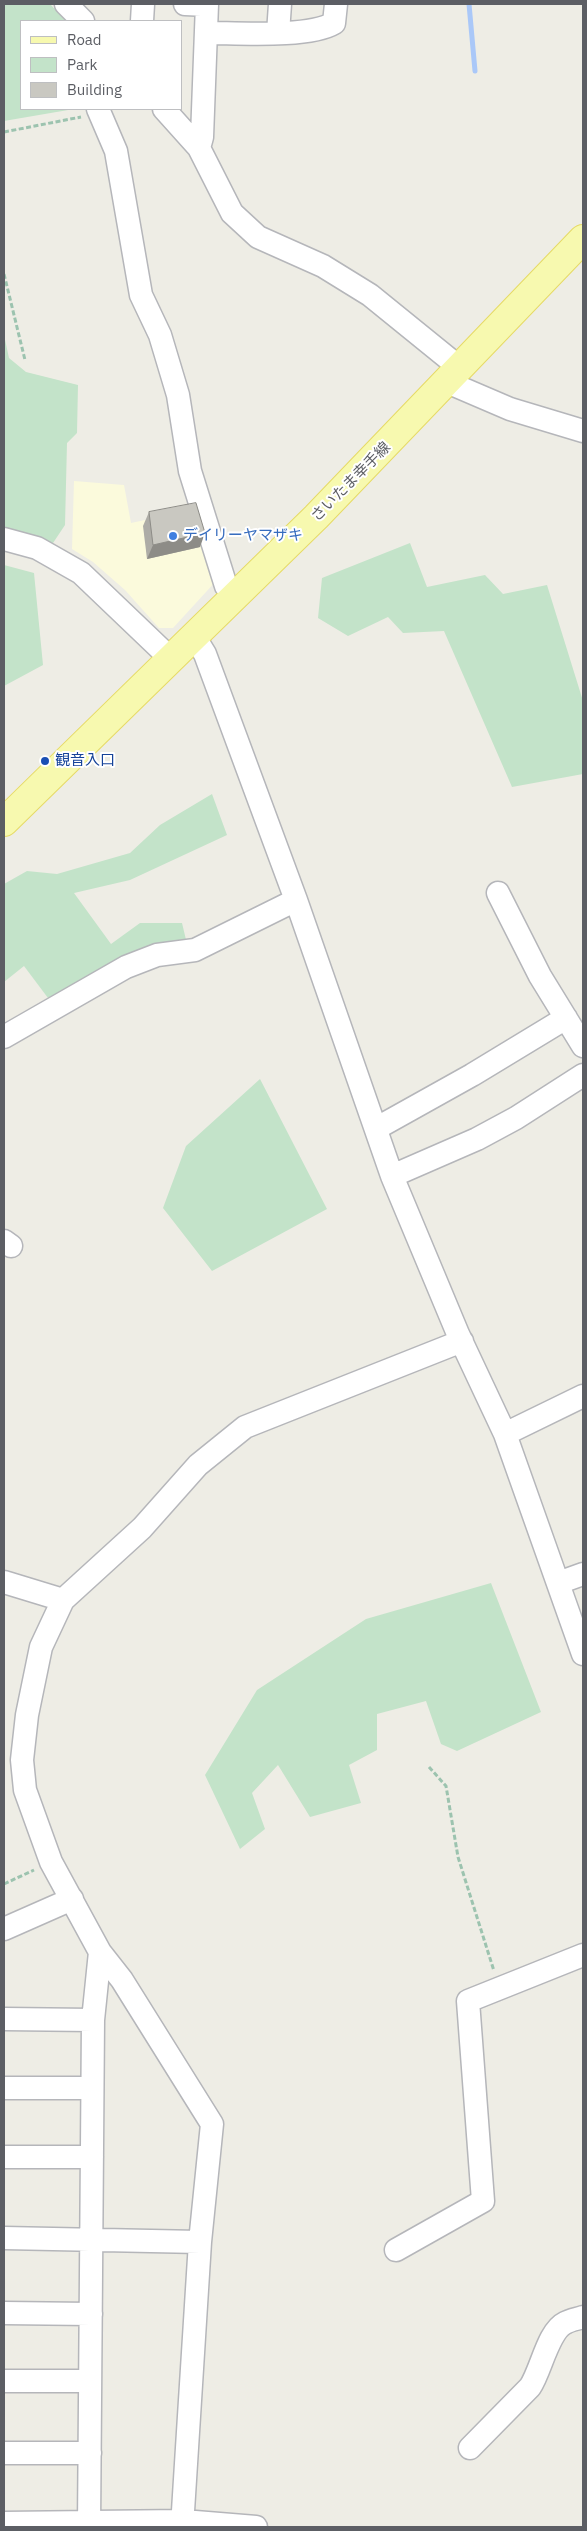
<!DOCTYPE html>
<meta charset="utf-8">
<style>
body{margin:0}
#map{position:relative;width:587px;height:2531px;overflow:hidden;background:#eeede5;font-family:"IBM Plex Sans",sans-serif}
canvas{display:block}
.frame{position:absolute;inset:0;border:5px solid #5c5e64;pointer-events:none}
.legend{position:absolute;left:20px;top:20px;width:162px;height:90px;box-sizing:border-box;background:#fff;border:1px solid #bebfc1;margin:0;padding:6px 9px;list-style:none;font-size:15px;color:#5c5e64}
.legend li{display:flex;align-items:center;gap:10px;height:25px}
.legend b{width:25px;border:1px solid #bebfc1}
</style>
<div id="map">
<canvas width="587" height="2531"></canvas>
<div class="frame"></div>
<ul class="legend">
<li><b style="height:6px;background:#f7f9af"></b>Road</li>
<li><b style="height:14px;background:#c3e3c9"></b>Park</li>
<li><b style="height:14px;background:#c9c8c1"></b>Building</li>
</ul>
</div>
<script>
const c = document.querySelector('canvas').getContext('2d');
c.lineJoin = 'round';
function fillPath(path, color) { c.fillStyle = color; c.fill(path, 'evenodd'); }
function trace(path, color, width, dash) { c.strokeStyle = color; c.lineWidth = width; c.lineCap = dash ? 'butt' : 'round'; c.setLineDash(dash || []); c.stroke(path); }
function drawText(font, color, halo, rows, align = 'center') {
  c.font = font + ' "IBM Plex Sans","Noto Sans JP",sans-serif'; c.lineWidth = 4; c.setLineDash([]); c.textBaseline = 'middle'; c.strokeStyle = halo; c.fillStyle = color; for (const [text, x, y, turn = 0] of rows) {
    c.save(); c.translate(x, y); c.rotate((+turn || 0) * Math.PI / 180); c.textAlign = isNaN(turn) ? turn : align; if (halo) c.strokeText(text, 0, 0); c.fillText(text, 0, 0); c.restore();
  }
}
const commercial = new Path2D(`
 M74 481 124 485 131 523 196 509 217 580 173 628H159L125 590 93 562 72 549Z`);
const green = new Path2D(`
 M4 4H50L66 21H21V109H74L4 121Z
 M4 335 9 358 26 372 78 385 77 433 67 443 65 525 53 543 4 529Z
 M410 543 427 587 485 575 503 594 547 585 583 701V774L512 787 444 631 403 633 388 617 348 636 318 618 322 578Z
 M4 565 34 573 43 665 4 686Z
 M212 794 227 835 130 880 74 893 111 944 140 923H182L187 944 129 953 48 998 24 966 4 982V884L27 871 57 874 130 853 160 825Z
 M260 1079 327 1209 212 1271 163 1208 186 1146Z
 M491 1583 541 1712 457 1751 441 1744 426 1701 377 1714V1750L349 1765 361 1803 310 1817 278 1765 252 1793 265 1829 240 1849 205 1775 257 1690 366 1619Z`);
const stream = new Path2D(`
 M469 4 475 71`);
const path = new Path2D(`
 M4 132 81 117
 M4 274 25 360
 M429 1767 446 1786 458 1857 494 1971
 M4 1884 34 1870`);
const minor = new Path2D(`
 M66 4 83 21
 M185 4 207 5
 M142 21 143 4
 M207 33C238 33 309 38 334 23L336 4
 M278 33 280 4
 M98 109 116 151 141 295 160 335 178 395 190 471 226 586 234 597
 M164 109 199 148 232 213 258 237 323 266 370 295 460 368
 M199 148 202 137 207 4
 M447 382 510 409 583 431
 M4 539 37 548 81 573 171 659
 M194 636 205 654 296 900 392 1176 458 1334 505 1434 583 1654
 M498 893 540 976 583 1046
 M4 1037 126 967 157 955 195 950 296 900
 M377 1128 472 1075 566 1018
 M392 1176 477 1139 516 1118 583 1075
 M4 1241 11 1246
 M505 1434 583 1396
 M4 1582 63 1600
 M558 1583 583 1574
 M4 1929 72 1899
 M4 2019 93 2020
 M4 2088H92
 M4 2157H92
 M4 2238 200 2242
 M396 2250 483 2201 468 2001 583 1955
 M4 2313 91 2314
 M4 2381H90
 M470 2448 530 2387C541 2371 548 2331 565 2323 570 2320 577 2319 583 2317
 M4 2453H90
 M4 2523 183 2521 256 2527
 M89 2527 93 2020 100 1952
 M182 2527 200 2242 212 2124 122 1980 100 1952 51 1862 25 1790 22 1760 27 1715 41 1647 63 1600 142 1528 198 1465 245 1427 462 1341`);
const major = new Path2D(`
 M4 822 316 517 583 239`);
const wall = new Path2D(`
 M149 512 200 547 147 559 143 526Z`);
const shadedWall = new Path2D(`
 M205 533 200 547 147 559 153 545Z`);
const building = new Path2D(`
 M196 503 205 533 153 545 149 512Z`);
const markers = [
 [173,536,5,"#3f7fe0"],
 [45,761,5,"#1a4fb4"]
];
const streetNames = [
 ["さいたま幸手線",351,482,-45]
];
const shopNames = [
 ["デイリーヤマザキ",183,536]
];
const transitNames = [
 ["観音入口",55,761]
];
fillPath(commercial, '#fbfadc');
fillPath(green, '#c3e3c9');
trace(stream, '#aac8f8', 5);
trace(minor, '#b5b6ba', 25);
trace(major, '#e6da65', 30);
trace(path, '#9cc3af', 3, [5, 2.5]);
trace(minor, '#fff', 22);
trace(major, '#f7f9af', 28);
fillPath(wall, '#adaca6');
fillPath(shadedWall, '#8d8c87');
fillPath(building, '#c9c8c1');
trace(building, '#8d8c87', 1);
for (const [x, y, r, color] of markers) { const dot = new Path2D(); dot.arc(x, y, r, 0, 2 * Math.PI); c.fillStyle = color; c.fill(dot); trace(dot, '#fff', 2); }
drawText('15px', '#5c5e64', '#fff', streetNames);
drawText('15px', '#366cbe', '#fff', shopNames, 'left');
drawText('15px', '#164399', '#fff', transitNames, 'left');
</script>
